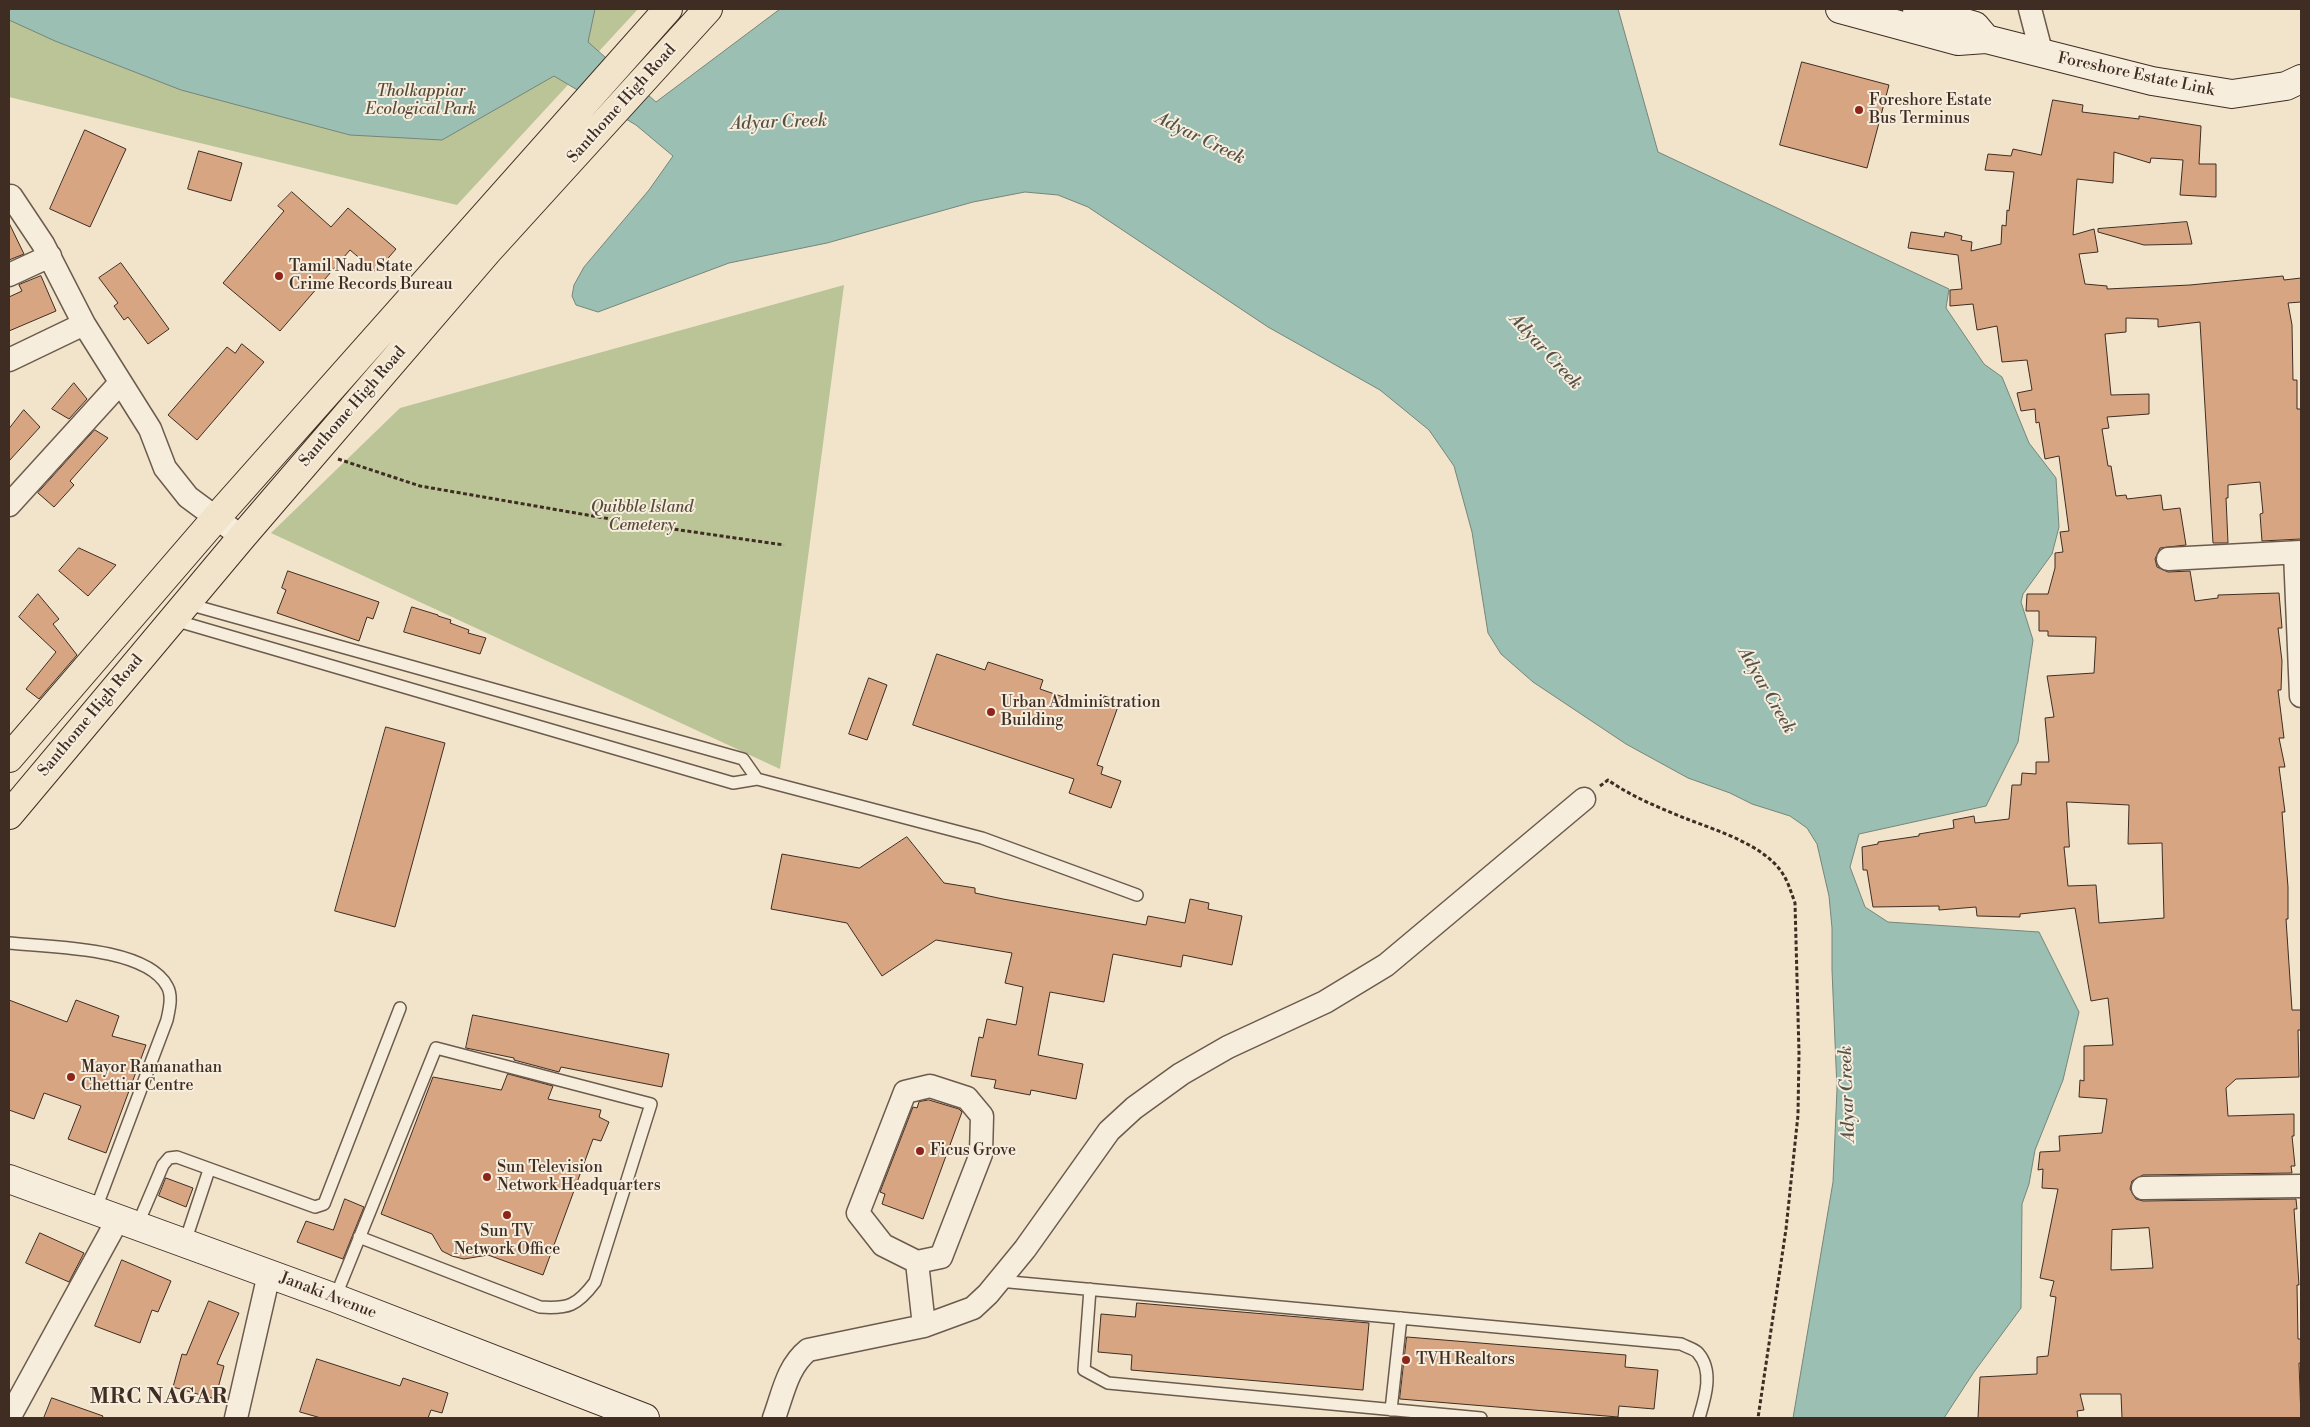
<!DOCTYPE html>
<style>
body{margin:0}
#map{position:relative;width:2310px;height:1427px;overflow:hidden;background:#f1e4ca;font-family:"Libre Bodoni",serif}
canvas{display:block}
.frame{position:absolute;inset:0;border:10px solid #3f2d23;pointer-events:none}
</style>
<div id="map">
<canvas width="2310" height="1427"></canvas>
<div class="frame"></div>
</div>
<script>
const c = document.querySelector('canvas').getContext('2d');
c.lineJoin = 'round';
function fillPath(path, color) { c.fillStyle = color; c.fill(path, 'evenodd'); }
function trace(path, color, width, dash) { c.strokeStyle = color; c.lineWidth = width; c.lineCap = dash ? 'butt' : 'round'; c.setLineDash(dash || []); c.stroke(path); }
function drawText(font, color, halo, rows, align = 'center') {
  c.font = font + ' "Libre Bodoni",serif'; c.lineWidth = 4; c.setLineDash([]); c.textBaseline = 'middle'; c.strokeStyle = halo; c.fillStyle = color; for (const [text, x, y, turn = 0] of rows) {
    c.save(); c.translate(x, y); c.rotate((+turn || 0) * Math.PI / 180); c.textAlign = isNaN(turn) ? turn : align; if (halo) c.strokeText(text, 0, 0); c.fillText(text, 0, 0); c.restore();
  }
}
const green = new Path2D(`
 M9 9H638L457 205 9 97Z
 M844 285 780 769 271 533 400 408Z`);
const water = new Path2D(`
 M9 9H595L588 42 656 102 780 9H1618L1658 152 1949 289 1946 308 1984 364 2002 377 2029 443 2056 478 2059 527 2052 554 2023 594 2021 602 2033 640 2018 742 1986 806 1859 834 1850 867 1865 907 1888 922 2039 932 2079 1012 2063 1080 2035 1150 2029 1184 2022 1204 2021 1308 1974 1372 1944 1418H1793L1833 1182 1837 1089 1832 970V928L1829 896 1817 844 1807 828 1790 816 1752 804 1730 793 1688 778 1626 744 1533 682 1501 654 1488 633 1472 532 1454 466 1429 430 1380 390 1268 327 1088 207 1058 195 1025 192 973 202 827 243 729 263 598 312 576 305 572 296 574 285 584 267 649 190 673 156 636 125 554 76 442 140 350 135 181 90 55 41 9 20Z`);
const building = new Path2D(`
 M1802 62 1889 85 1867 168 1780 145Z
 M2053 100 2083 105 2082 112 2139 119V116L2201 126 2199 164H2216V197L2180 195 2183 160 2151 158 2150 163 2114 152 2113 183 2077 179 2073 235 2094 229 2098 252 2079 254 2085 284 2107 286V289L2190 285 2283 276 2284 280 2301 278V302L2288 303 2292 325 2293 380H2297V409H2301V539L2262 541 2260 514 2263 513 2260 482 2228 485V498H2226L2228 543H2213L2200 322 2158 327V319L2126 318V332L2105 334 2111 395 2149 394V414L2107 417 2109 428 2102 429 2108 466H2111L2116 496 2126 495 2127 499 2161 495 2163 510 2180 508 2186 545 2160 548 2155 559 2157 567 2168 572 2190 571 2195 601 2218 598V595L2279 593 2282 628H2278L2282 661 2281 690H2278L2284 738H2279L2285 767H2279L2285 812H2282L2288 887V919H2286L2292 1010H2301V1030H2298L2299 1077 2236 1079 2226 1088 2228 1116 2294 1114V1136H2292L2295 1166H2291L2292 1173 2143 1175 2132 1181 2130 1189 2136 1199 2143 1201 2296 1199 2297 1209H2294L2299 1285H2297L2298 1339H2301V1363H2299L2301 1418H2122L2121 1394H2080L2084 1410 2077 1411 2078 1418H1978L1980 1377 2037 1374V1357L2048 1356 2056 1297 2050 1296 2054 1281 2040 1278 2058 1189 2042 1188 2043 1169 2038 1170 2040 1152 2060 1151 2059 1136 2102 1133 2107 1099 2079 1097 2080 1080 2084 1081V1046L2113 1045 2108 998 2091 1001 2075 908 2020 914V917L1977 916 1976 907 1939 910V906L1873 907 1867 870H1863L1862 847 1878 844V842L1919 836V834L1954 828 1953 820 1974 816 1975 823 2009 819 2012 785H2021L2022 773 2036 774V762H2049L2045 718 2054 717 2047 676 2094 673 2096 637 2048 636V631H2039V611H2026L2027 594H2048L2055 568V553L2063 552 2060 532 2069 531 2059 456 2045 459 2039 422 2036 423 2035 409 2021 411 2017 393 2032 390 2027 360 2002 362 1997 326 1977 330 1973 304 1950 306V290L1962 289 1958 255 1908 248 1911 232 1944 237 1945 232 1962 236 1961 240 1972 242 1971 251 2001 244 2002 225 2006 226 2007 210 2009 211 2014 172 1985 170 1988 154 2011 156 2013 149 2041 155ZM2067 802 2129 805 2128 844 2162 843 2164 918 2099 923 2096 885 2068 886 2064 847H2069ZM2149 1228 2153 1268 2111 1270 2112 1230Z
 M85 130 126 149 90 227 50 209Z
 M199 151 242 163 231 201 188 189Z
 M292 192 331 227 348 208 396 249 376 272 350 250 280 331 223 283 284 211 278 206Z
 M2187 222 2192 244 2144 245 2098 232V229Z
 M9 223 24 254 9 260Z
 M121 263 169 329 148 344 128 317 124 320 114 306 118 303 99 278Z
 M41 276 56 311 9 331V297L22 291 19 285Z
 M242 344 264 362 197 440 168 415 227 347 235 353Z
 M74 383 87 399 69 419 52 409Z
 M24 410 40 427 9 461V429Z
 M95 430 108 438 70 481 74 485 54 507 38 493Z
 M79 548 116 565 88 596 59 571Z
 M288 571 379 602 373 619 367 617 359 641 277 613 286 590 282 588Z
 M38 594 59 619 53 624 77 655 39 699 26 689 56 652 19 617Z
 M412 607 438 615V616L451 620 450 623 469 630 468 633 486 638 480 654 404 632Z
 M937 654 985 670 988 662 1043 680 1040 689 1098 709 1104 696 1120 701 1097 765 1103 767 1101 774 1121 781 1111 808 1069 793 1074 779 913 725Z
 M869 678 887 685 867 740 849 734Z
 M386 727 445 743 395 927 335 911Z
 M907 837 944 883 975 888V893L1003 899 1146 925 1148 916 1185 923 1190 899 1209 903 1208 909 1242 916 1232 965 1183 955 1181 967 1113 954 1104 1002 1050 992 1038 1055 1083 1064 1076 1099 1031 1090 1030 1095 994 1088 996 1080 971 1076 979 1037 983 1038 987 1019 1016 1025 1023 987 1005 983 1012 953 936 940 882 976 847 923 771 909 782 854 859 868Z
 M9 1000 67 1022 76 1000 119 1016 112 1036 146 1045 106 1153 68 1139 81 1106 44 1093 34 1119 9 1110Z
 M473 1015 669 1054 662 1087 561 1067 559 1072 514 1060V1058L466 1048Z
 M508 1074 553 1086 548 1099 601 1110 599 1117 609 1122 601 1141 593 1139 543 1275 488 1255 464 1259 452 1256 442 1251 432 1234 381 1214 433 1077 501 1090Z
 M929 1100 959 1109 962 1112 923 1219 882 1204 885 1194 880 1192 913 1107 917 1108 919 1102Z
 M166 1178 193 1188 186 1207 159 1196Z
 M345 1199 364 1207 343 1259 297 1242 306 1221 333 1230Z
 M40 1233 84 1253 69 1282 26 1263Z
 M122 1260 171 1281 158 1312 152 1310 140 1343 95 1326Z
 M209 1301 239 1313 217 1364 224 1366 215 1399 173 1387 182 1354 186 1355Z
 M1137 1303 1369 1323 1363 1390 1131 1370 1132 1355 1098 1352 1101 1314 1135 1317Z
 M1407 1337 1626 1355 1625 1367 1658 1370 1654 1409 1619 1406 1618 1417 1400 1399Z
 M317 1359 400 1386 403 1378 448 1393 442 1413 431 1410 428 1418H321L300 1412Z
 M52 1398 103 1416 102 1418H44Z`);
const path = new Path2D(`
 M338 459 420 486 645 525 784 545
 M1600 786 1608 780C1632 797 1660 808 1687 819 1718 831 1761 844 1781 871 1788 881 1791 892 1795 903L1799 1053 1798 1115 1786 1229 1758 1418`);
const lane = new Path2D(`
 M188 604 743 759 757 779 982 838 1137 895
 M174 620 733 783 757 779
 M9 943C50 947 146 947 167 986 173 996 169 1010 167 1020L95 1211
 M137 1226 163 1165 169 1158 177 1157 315 1207 324 1204 400 1008
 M185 1242 209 1170
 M999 1281 1681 1344C1686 1347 1695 1349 1698 1353 1714 1371 1705 1398 1699 1418
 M1090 1289 1084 1370 1108 1383 1481 1418
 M335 1298 436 1048 651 1104 595 1282C577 1306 568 1309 540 1307L359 1237
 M1391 1410 1401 1318`);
const street = new Path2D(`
 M2030 9 2042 55
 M9 197 11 196 43 244 84 324 150 429 165 468 188 497 242 537
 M9 275 50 256
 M9 360 84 324
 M9 505 120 383
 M2295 553 2301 696
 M2168 559 2301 552
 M2143 1188 2301 1186
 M917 1262 941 1257 981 1154 982 1116 967 1098 930 1086 905 1092 858 1213 883 1245 917 1262 924 1326
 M9 1418 118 1219
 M236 1418 269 1274
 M774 1418C783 1394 787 1367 808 1350L924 1326 973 1308 988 1294 1025 1249 1109 1131 1134 1108 1181 1074 1228 1047 1325 1002 1386 965 1584 799`);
const secondary = new Path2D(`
 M1840 9 1958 41 1986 39
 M1917 9 1975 26 1986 39 2152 81 2232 94 2286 86 2301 79
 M9 1179 335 1298 645 1418`);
const primary = new Path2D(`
 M9 758 216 518 668 9
 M9 815 242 537 487 252 708 9`);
const markers = [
 [1859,110,5,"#8f2418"],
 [279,276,5,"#8f2418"],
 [991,712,5,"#8f2418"],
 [71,1077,5,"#8f2418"],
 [920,1151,5,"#8f2418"],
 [487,1177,5,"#8f2418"],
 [507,1215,5,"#8f2418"],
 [1406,1360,5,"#8f2418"]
];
const streetNames = [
 ["Foreshore Estate Link",2136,75,12],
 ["Santhome High Road",622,104,-48],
 ["Santhome High Road",353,407,-49],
 ["Santhome High Road",91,716,-50],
 ["Janaki Avenue",328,1296,21]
];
const parkNames = [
 ["Tholkappiar",421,92],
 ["Ecological Park",421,110],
 ["Quibble Island",642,508],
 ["Cemetery",642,526]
];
const poiNames = [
 ["Foreshore Estate",1869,101],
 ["Bus Terminus",1869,119],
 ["Tamil Nadu State",289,267],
 ["Crime Records Bureau",289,285],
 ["Urban Administration",1001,703],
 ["Building",1001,721],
 ["Mayor Ramanathan",81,1068],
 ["Chettiar Centre",81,1086],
 ["Ficus Grove",930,1151],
 ["Sun Television",497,1168],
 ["Network Headquarters",497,1186],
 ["Sun TV",507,1232,"center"],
 ["Network Office",507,1250,"center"],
 ["TVH Realtors",1416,1360]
];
const waterNames = [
 ["Adyar Creek",779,123,-2],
 ["Adyar Creek",1200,139,26],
 ["Adyar Creek",1545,352,47],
 ["Adyar Creek",1766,691,60],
 ["Adyar Creek",1848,1094,-92]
];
const districtNames = [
 ["MRC NAGAR",159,1398]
];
fillPath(green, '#bbc496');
fillPath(water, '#9bbfb3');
trace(water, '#768579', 1);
fillPath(building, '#d7a582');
trace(building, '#3f2d23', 1);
trace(lane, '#6c5b4d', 14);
trace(street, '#6c5b4d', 25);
trace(secondary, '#3f2d23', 30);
trace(primary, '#3f2d23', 30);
trace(path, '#3f2d23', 3, [4, 2.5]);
trace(lane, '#f6eddd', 11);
trace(street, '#f6eddd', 22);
trace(secondary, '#f6eddd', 28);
trace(primary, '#f1e4ca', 28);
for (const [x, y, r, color] of markers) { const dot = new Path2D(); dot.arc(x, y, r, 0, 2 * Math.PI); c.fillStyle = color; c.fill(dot); trace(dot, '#f6eddd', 2); }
drawText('16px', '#3f2d23', '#f6eddd', streetNames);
drawText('italic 16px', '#584b3a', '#f6eddd', parkNames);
drawText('16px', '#3f2d23', '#f6eddd', poiNames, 'left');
drawText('italic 18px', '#565247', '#f6eddd', waterNames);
c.letterSpacing = '1px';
drawText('bold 21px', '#3f2d23', '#f6eddd', districtNames);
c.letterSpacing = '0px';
</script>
